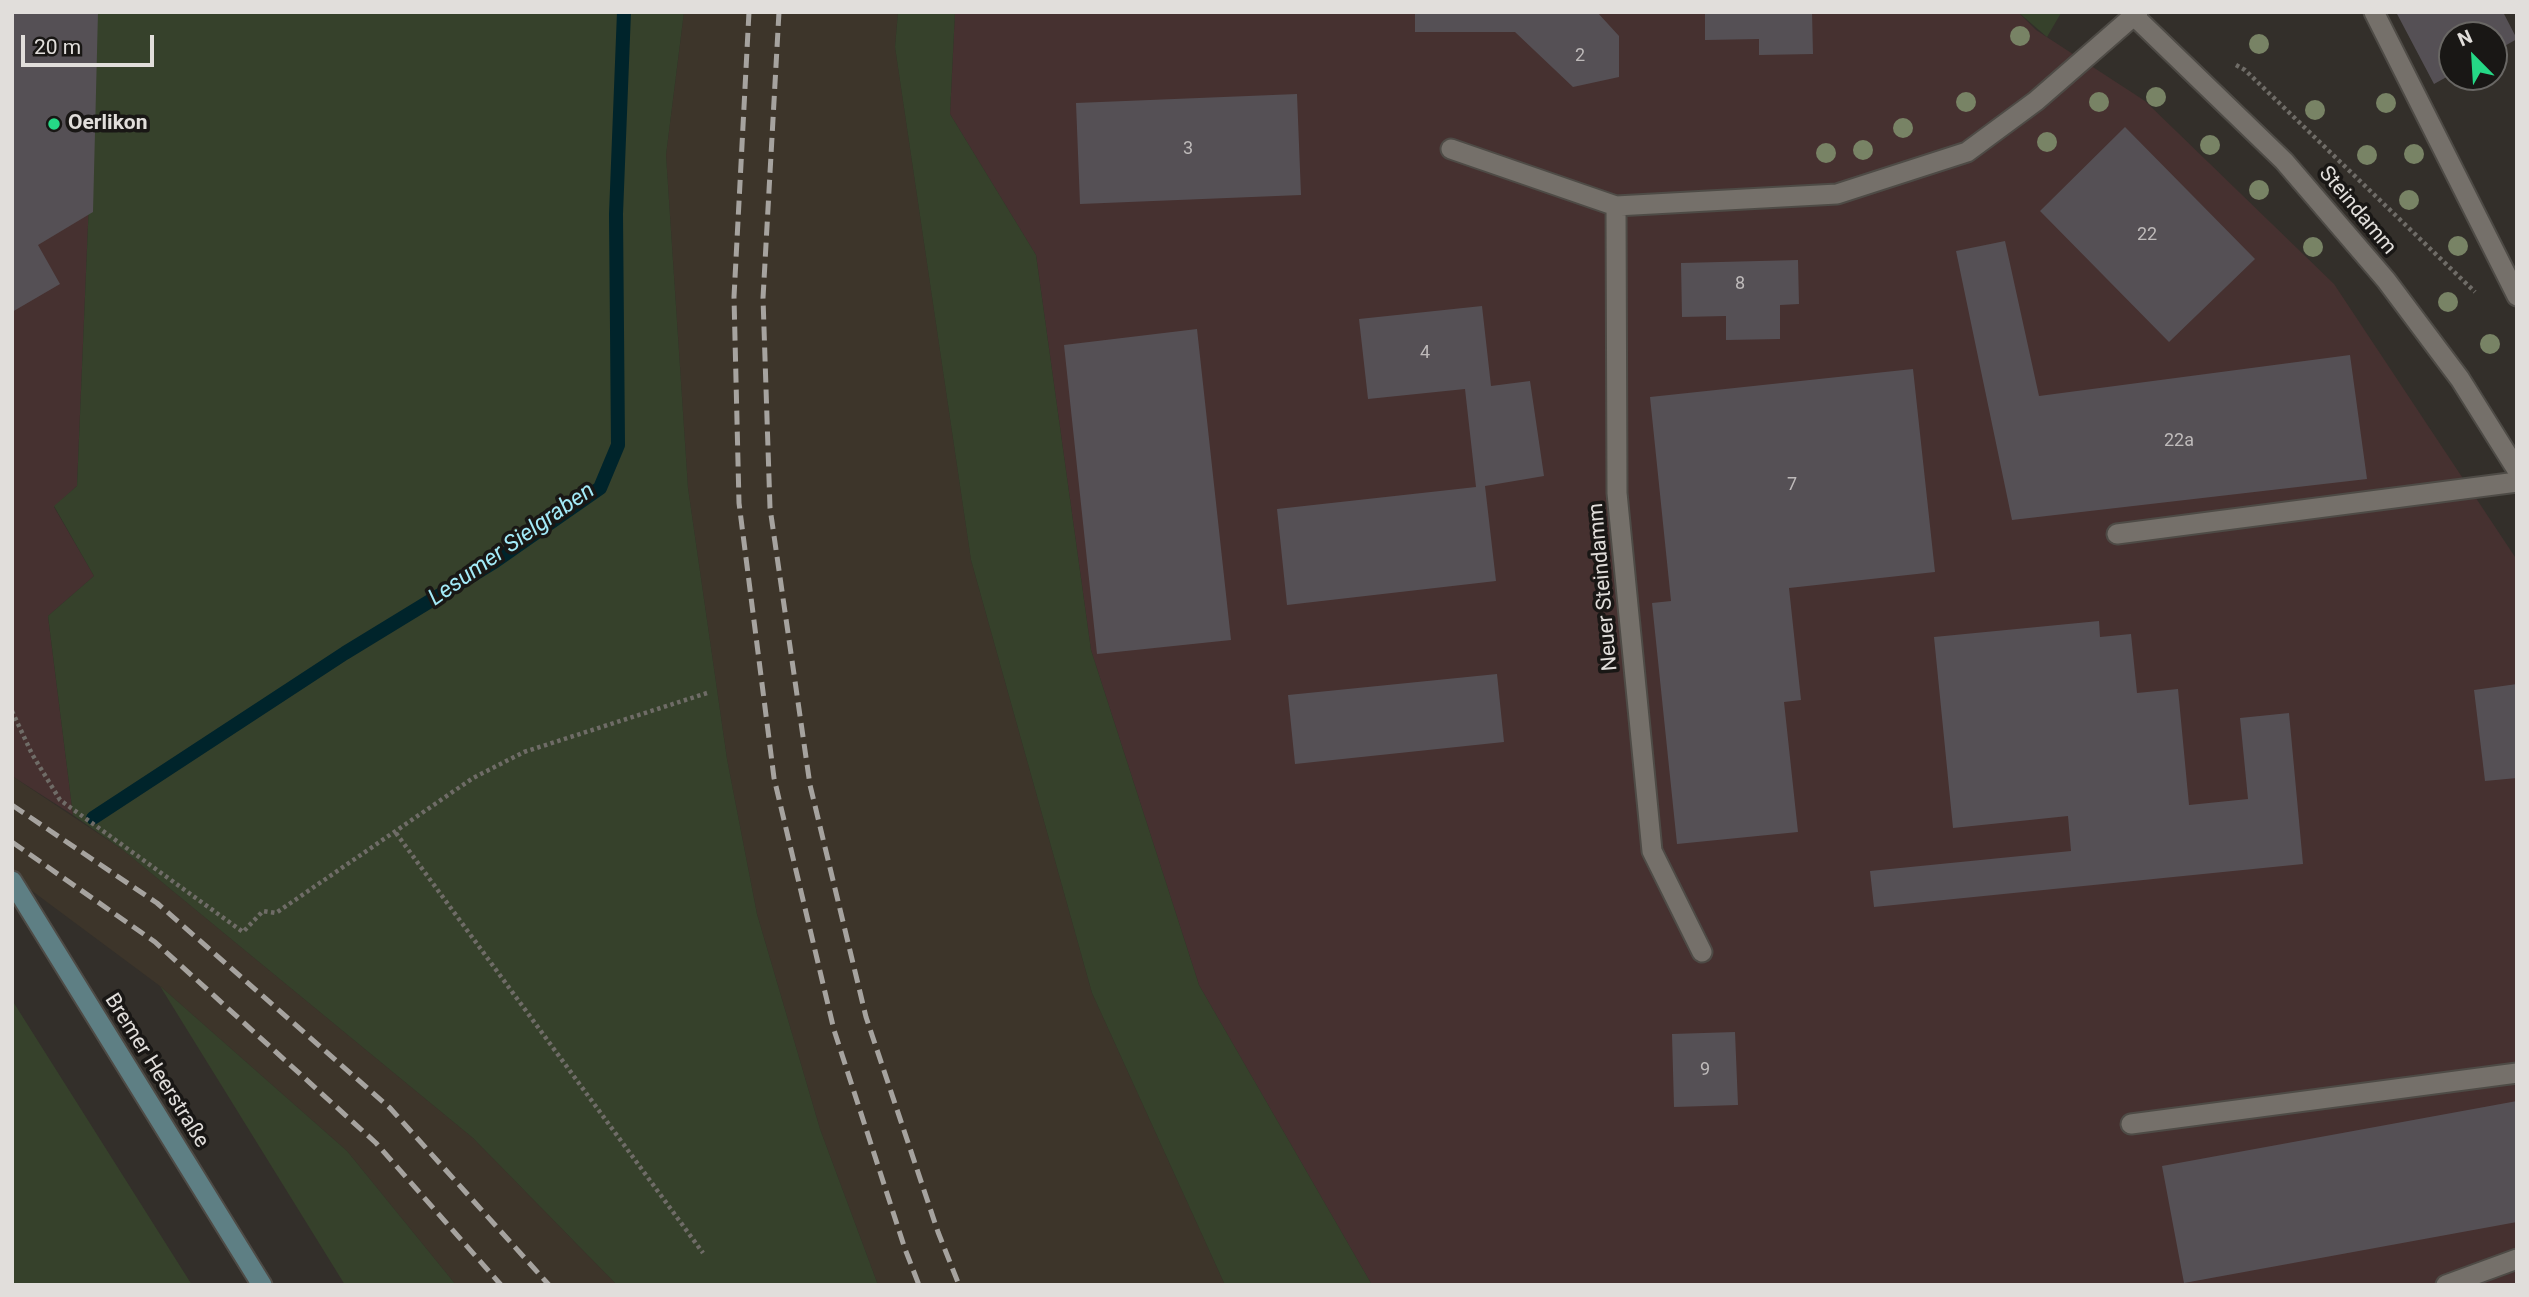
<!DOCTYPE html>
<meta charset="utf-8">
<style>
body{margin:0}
#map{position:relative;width:2529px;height:1297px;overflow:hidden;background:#332f2a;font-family:Roboto,sans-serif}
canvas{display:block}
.frame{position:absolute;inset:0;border:14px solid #e1dedb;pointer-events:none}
.north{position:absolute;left:2438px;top:21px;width:70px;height:70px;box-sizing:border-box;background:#191715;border:2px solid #696764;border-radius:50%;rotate:336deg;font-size:19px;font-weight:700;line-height:28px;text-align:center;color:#e1dedb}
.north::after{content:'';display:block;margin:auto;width:24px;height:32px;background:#25d886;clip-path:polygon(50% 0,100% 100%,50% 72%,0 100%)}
.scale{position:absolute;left:21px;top:35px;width:133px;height:32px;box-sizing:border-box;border:4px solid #e1dedb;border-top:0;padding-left:9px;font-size:21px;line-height:24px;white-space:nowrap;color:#e1dedb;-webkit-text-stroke:5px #191715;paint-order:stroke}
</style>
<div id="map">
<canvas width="2529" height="1297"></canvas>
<div class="frame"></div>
<div class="north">N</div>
<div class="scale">20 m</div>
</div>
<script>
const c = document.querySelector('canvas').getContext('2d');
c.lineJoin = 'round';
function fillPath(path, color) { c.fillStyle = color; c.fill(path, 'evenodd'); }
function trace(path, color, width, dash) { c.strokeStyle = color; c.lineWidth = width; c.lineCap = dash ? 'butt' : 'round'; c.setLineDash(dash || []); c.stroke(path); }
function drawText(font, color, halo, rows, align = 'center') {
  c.font = font + ' Roboto,sans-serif'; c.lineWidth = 7; c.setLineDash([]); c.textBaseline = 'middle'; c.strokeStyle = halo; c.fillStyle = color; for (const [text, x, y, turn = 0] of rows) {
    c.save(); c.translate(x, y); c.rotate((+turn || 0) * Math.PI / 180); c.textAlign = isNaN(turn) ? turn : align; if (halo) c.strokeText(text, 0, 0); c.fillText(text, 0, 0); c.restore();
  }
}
const built = new Path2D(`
 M684 12H898L895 47 971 560 1092 993 1225 1285H878L820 1129 757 914 727 759 688 488 666 155Z
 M12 776 123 850 473 1138 617 1285H456L347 1151 160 986 12 876Z`);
const industrial = new Path2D(`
 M12 12H97L77 486 54 507 94 576 48 616 73 815 12 776Z
 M955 12H2018L2036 30 2145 101 2334 284 2517 560V1285H1372L1199 985 1091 650 1036 255 950 114Z`);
const green = new Path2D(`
 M97 12H684L666 155 688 488 727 759 757 914 820 1129 878 1285H617L473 1138 123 850 73 815 48 616 94 576 54 506 77 486Z
 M898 12H955L950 114 1036 255 1091 650 1199 985 1372 1285H1225L1092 993 971 560 895 47Z
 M2018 12H2060L2061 13 2047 37Z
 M160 986 347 1151 456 1285H345Z
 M12 1000 192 1285H12Z`);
const stream = new Path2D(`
 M93 818 345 653 494 562 600 488 618 445 616 214 624 12`);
const building = new Path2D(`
 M12 12H98L93 212 38 245 60 284 12 312Z
 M1415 12H1597L1619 36V77L1573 87 1515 32H1415Z
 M1705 12H1812L1813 54 1759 55V39L1705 40Z
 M2396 12H2503L2517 39 2494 52V35H2452V74L2434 84Z
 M1297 94 1301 195 1080 204 1076 103Z
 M2125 127 2255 259 2169 342 2040 211Z
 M2005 241 2039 396 2350 355 2367 479 2012 520 1956 251Z
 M1798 260 1799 304 1780 305V339L1726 340V316L1682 317 1681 263Z
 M1482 306 1491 386 1530 381 1544 476 1485 486 1496 581 1287 605 1277 509 1476 487 1465 389 1368 399 1359 319Z
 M1197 329 1231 640 1097 654 1064 345Z
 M1913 369 1935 572 1789 588 1801 700 1784 702 1798 832 1677 844 1652 603 1671 601 1650 397Z
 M2099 621 2100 637 2131 634 2137 693 2178 689 2189 805 2248 799 2240 718 2289 713 2303 864 1874 907 1870 871 2071 851 2068 816 1953 828 1934 637Z
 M1497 674 1504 742 1295 764 1288 695Z
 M2517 684V778L2485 781 2474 690Z
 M1735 1032 1738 1105 1674 1107 1672 1034Z
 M2517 1101V1222L2184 1283 2162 1166Z`);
const path = new Path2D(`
 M2236 65 2245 70 2475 292
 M12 711 32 754 60 800 243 932 263 911 276 913 473 778 524 752 707 693
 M396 833 703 1253`);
const service = new Path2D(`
 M2117 534 2517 482
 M2131 1124 2517 1073
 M2446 1285 2517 1259`);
const minor = new Path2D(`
 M2130 12 2284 161 2386 280 2460 379 2517 470
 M2374 12 2517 296
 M1451 149 1616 206 1837 194 1967 152 2036 101 2138 12
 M1616 206 1617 493 1652 851 1702 952`);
const secondary = new Path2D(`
 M12 881 262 1285`);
const rail = new Path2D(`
 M749 12 734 297 739 503 774 778 834 1030 905 1249 919 1285
 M779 12 763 298 770 508 810 785 866 1017 938 1232 959 1285
 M12 805 157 903 390 1108 549 1285
 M12 842 155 942 376 1143 501 1285`);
const trees = [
 [2020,36],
 [2259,44],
 [2156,97],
 [1966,102],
 [2099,102],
 [2386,103],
 [2315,110],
 [1903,128],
 [2047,142],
 [2210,145],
 [1863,150],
 [1826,153],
 [2414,154],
 [2367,155],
 [2259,190],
 [2409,200],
 [2458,246],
 [2313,247],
 [2448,302],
 [2490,344]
];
const markers = [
 [54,124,7,"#25d886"]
];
const numberNames = [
 ["2",1580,56],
 ["3",1188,149],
 ["22",2147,235],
 ["8",1740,284],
 ["4",1425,353],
 ["22a",2179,441],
 ["7",1792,485],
 ["9",1705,1070]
];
const poiNames = [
 ["Oerlikon",68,124]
];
const streetNames = [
 ["Steindamm",2357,211,50],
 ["Neuer Steindamm",1604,587,-95],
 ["Bremer Heerstraße",156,1071,58]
];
const waterNames = [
 ["Lesumer Sielgraben",512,545,-35]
];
fillPath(built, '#3d352a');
fillPath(industrial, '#463130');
fillPath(green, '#36412b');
trace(stream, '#00242b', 14);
fillPath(building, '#555055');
trace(service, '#4e4b46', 23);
trace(minor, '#4e4b46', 23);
trace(secondary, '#4e4b46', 23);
trace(path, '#6f6c67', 4.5, [3.5, 3.5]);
trace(service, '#75706a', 19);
trace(minor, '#75706a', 19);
trace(secondary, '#5e7f84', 19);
trace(rail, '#a6a39f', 5, [14, 7]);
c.fillStyle = '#788365';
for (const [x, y] of trees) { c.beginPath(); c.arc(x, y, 10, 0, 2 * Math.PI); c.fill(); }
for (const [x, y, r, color] of markers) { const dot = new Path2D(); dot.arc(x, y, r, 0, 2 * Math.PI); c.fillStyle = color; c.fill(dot); trace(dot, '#191715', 2.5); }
drawText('18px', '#bebaba', null, numberNames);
drawText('bold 21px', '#e1dedb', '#191715', poiNames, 'left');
drawText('21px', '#e1dedb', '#191715', streetNames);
drawText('italic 23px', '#a3eaf8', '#191715', waterNames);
</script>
